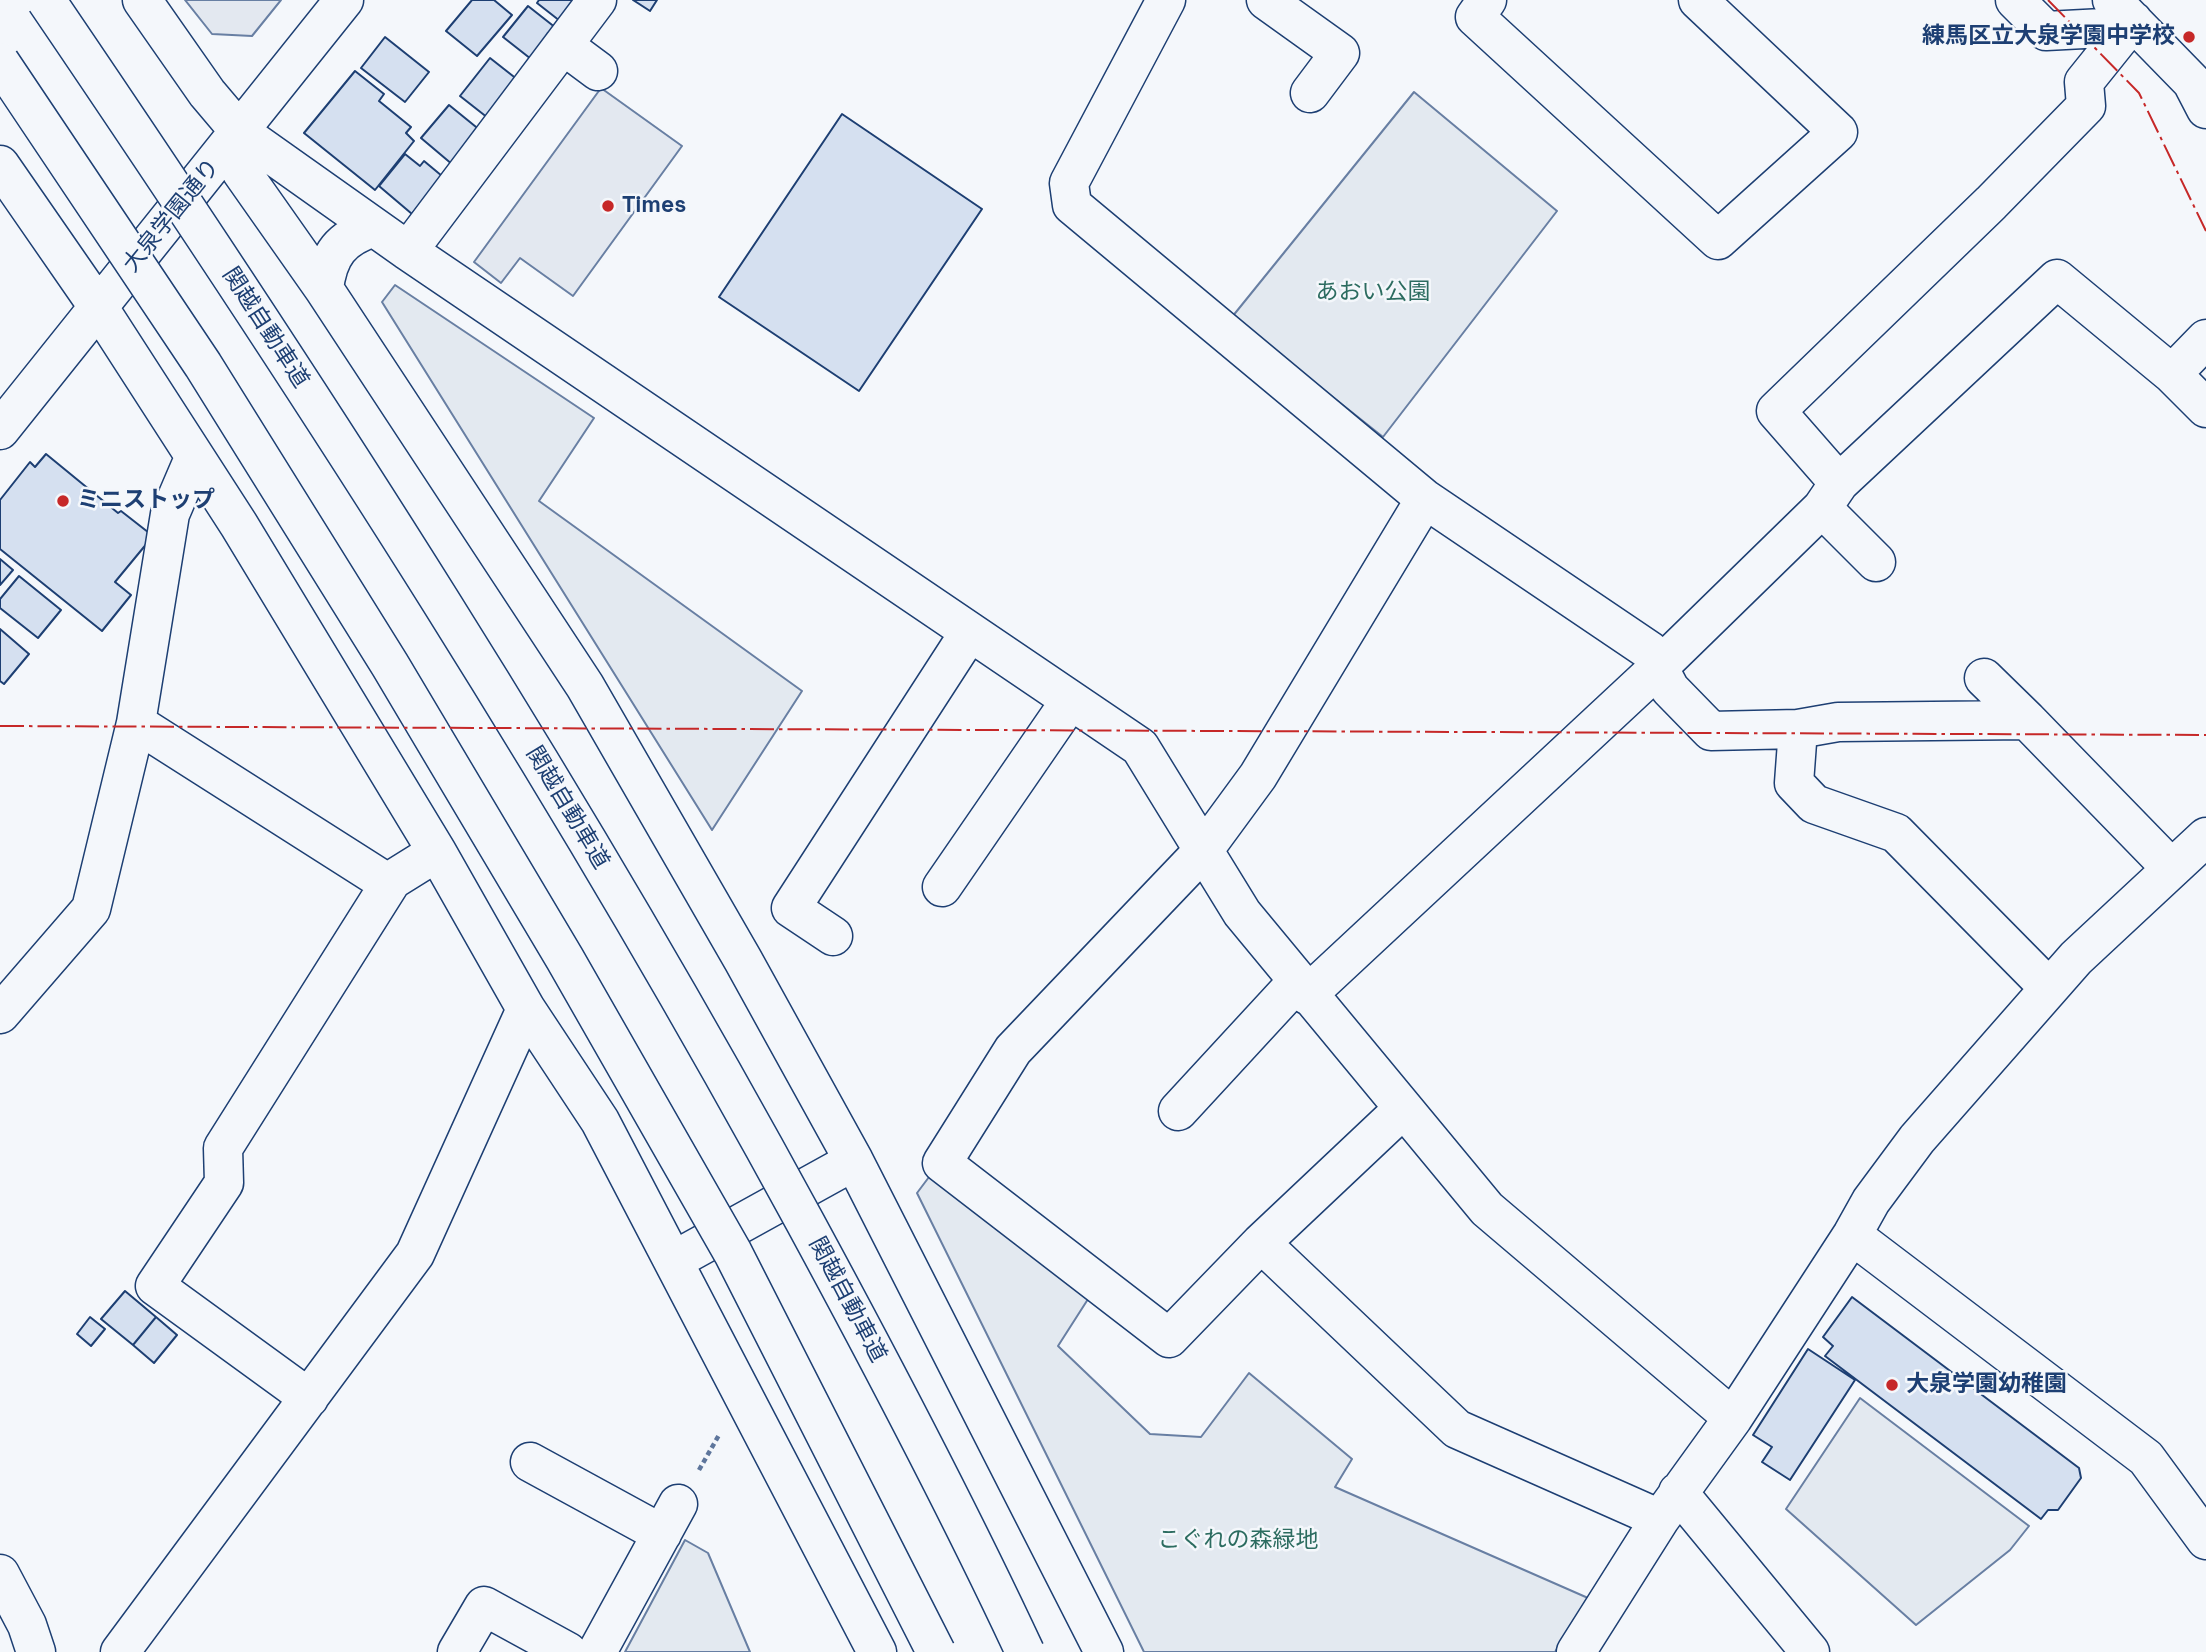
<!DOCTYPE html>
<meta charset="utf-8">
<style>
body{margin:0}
canvas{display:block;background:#f4f7fb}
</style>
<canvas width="2206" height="1652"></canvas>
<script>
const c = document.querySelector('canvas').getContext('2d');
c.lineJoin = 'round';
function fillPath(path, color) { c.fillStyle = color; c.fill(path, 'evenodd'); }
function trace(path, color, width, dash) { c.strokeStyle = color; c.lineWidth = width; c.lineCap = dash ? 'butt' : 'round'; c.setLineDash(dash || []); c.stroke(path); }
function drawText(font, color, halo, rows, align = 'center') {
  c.font = font + ' "Space Grotesk","Noto Sans JP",sans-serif'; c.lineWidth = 5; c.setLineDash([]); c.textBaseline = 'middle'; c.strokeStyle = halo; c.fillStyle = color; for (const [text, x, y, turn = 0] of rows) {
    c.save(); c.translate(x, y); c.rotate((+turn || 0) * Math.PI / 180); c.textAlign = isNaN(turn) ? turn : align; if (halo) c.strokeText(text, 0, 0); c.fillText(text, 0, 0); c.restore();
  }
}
const green = new Path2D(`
 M1414 92 1557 211 1383 437 1232 317Z
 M395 285 594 418 539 501 802 691 712 830 382 302Z
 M932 1173 1090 1296 1058 1346 1150 1434 1201 1437 1249 1373 1352 1459 1335 1487 1588 1598 1555 1652H1144L917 1193Z
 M1860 1398 2029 1526 2010 1550 1916 1625 1786 1509Z
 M685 1540 708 1553 750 1652H625Z`);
const parking = new Path2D(`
 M185 0H281L252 36 212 34Z
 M601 88 682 146 573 296 520 258 501 283 474 262Z`);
const building = new Path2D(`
 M472 0H494L512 15 477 56 446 31Z
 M539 0H576L560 21 537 3Z
 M633 0H657L650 11Z
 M528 6 556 28 531 59 503 37Z
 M385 37 429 72 405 102 361 68Z
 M490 58 518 80 488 118 460 96Z
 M355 71 384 94 379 101 411 127 406 133 414 141 375 190 304 133Z
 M449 105 481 131 453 165 421 138Z
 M842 114 982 209 859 391 719 297Z
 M405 154 420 166 424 161 442 176 412 214 379 186Z
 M46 454 118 513 121 511 153 536 115 582 131 595 102 631 0 549V500L30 462 35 467Z
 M0 559 13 570 0 585Z
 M19 576 61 610 38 638 0 608V599Z
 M0 629 29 654 4 684 0 681Z
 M125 1291 156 1317 133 1345 101 1319Z
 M1852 1297 2079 1468 2081 1478 2058 1510H2048L2041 1519 1825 1356 1833 1346 1823 1337Z
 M90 1317 105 1329 91 1346 77 1334Z
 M156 1317 177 1335 154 1363 133 1345Z
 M1808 1349 1855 1380 1790 1480 1762 1462 1772 1447 1753 1435Z`);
const path = new Path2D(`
 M699 1470 719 1435`);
const minor = new Path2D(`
 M142 0 207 93 240 132 408 251 1140 747 1242 913 1487 1209 1733 1418
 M1166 0 1069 183 1072 205 1425 499 1258 776 1203 851 1013 1050 942 1163 1169 1338 1261 1243 1402 1110
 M1266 0 1340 53 1310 93
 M1487 0 1475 17 1718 240 1838 132 1698 0
 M2015 0 2046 31 2103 28 2133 21
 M2112 0 2192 82 2206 109
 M563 45 598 71
 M240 132 241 171 324 289 585 686 743 960 854 1161 1104 1652
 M0 165 99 308 239 525 437 852 526 1009 600 1121 877 1652
 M408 251 597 0
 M324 289C328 254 341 238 374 227
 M2172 374 2206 339
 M0 430 344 0
 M1839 483 1776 411 1991 203 2086 106 2084 82 2133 21
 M1425 499 1650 651 1670 689 1711 731 1798 729 1838 722 2027 720 2171 868
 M1822 508 1876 562
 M1984 678 2027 720
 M136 723 389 884
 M1798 729 1794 783 1814 804 1896 833 2049 988
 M942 887 1070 701
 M833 936 791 908 969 633
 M1307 995 1658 668 1822 508 1839 483 2057 279 2172 374 2206 408
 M0 1014 91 909 136 723 170 514 194 458
 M1178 1111 1297 982
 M1852 1235 2146 1458 2206 1540
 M1261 1243 1457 1429 1660 1519
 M673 1261 854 1161
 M309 1398 155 1286 224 1183 223 1148 392 880 437 852
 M530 1462 662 1534
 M1678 1492 1810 1652
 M0 1574 27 1625 36 1652
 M120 1652 415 1254 526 1009
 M457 1652 484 1606 568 1652
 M597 1652 678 1504
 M1576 1652 1660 1519 1733 1418 1852 1235 1871 1201 1917 1139 2076 958 2206 837`);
const highwayBridge = new Path2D(`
 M46 0C316 397 576 800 805 1222 882 1364 957 1506 1025 1652
 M0 62 203 365 390 665 565 959 733 1253 936 1652`);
const power = new Path2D(`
 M2048 0 2139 93 2206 231
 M0 726 2206 735`);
const markers = [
 [2189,37,7,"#c62828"],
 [608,206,7,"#c62828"],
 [63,501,7,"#c62828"],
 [1892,1385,7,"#c62828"]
];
const poiNames = [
 ["練馬区立大泉学園中学校",2175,37,"right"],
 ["Times",622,206],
 ["ミニストップ",77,501],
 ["大泉学園幼稚園",1906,1385]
];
const streetNames = [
 ["大泉学園通り",172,216,-51],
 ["関越自動車道",265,328,57],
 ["関越自動車道",567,808,59],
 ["関越自動車道",847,1300,62]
];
const parkNames = [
 ["あおい公園",1373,293],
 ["こぐれの森緑地",1238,1541]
];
fillPath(green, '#e3e9f0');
trace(green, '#687fa3', 2);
fillPath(parking, '#e3e8f0');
trace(parking, '#687fa3', 2);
fillPath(building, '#d5e0f0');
trace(building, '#1d3f73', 2);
trace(minor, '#1d3f73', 41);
trace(path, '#5e769c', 4.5, [5, 3.5]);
trace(minor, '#f4f7fb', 38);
trace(highwayBridge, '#1d3f73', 41, []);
trace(highwayBridge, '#f4f7fb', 38);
trace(power, '#c62828', 2, [24, 5, 3.5, 5]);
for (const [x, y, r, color] of markers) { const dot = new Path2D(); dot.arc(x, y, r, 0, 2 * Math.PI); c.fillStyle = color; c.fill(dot); trace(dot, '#f4f7fb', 2.5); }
drawText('bold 23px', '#1d3f73', '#f4f7fb', poiNames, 'left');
drawText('23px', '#1d3f73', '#f4f7fb', streetNames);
drawText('23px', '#2c6c60', '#f4f7fb', parkNames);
</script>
